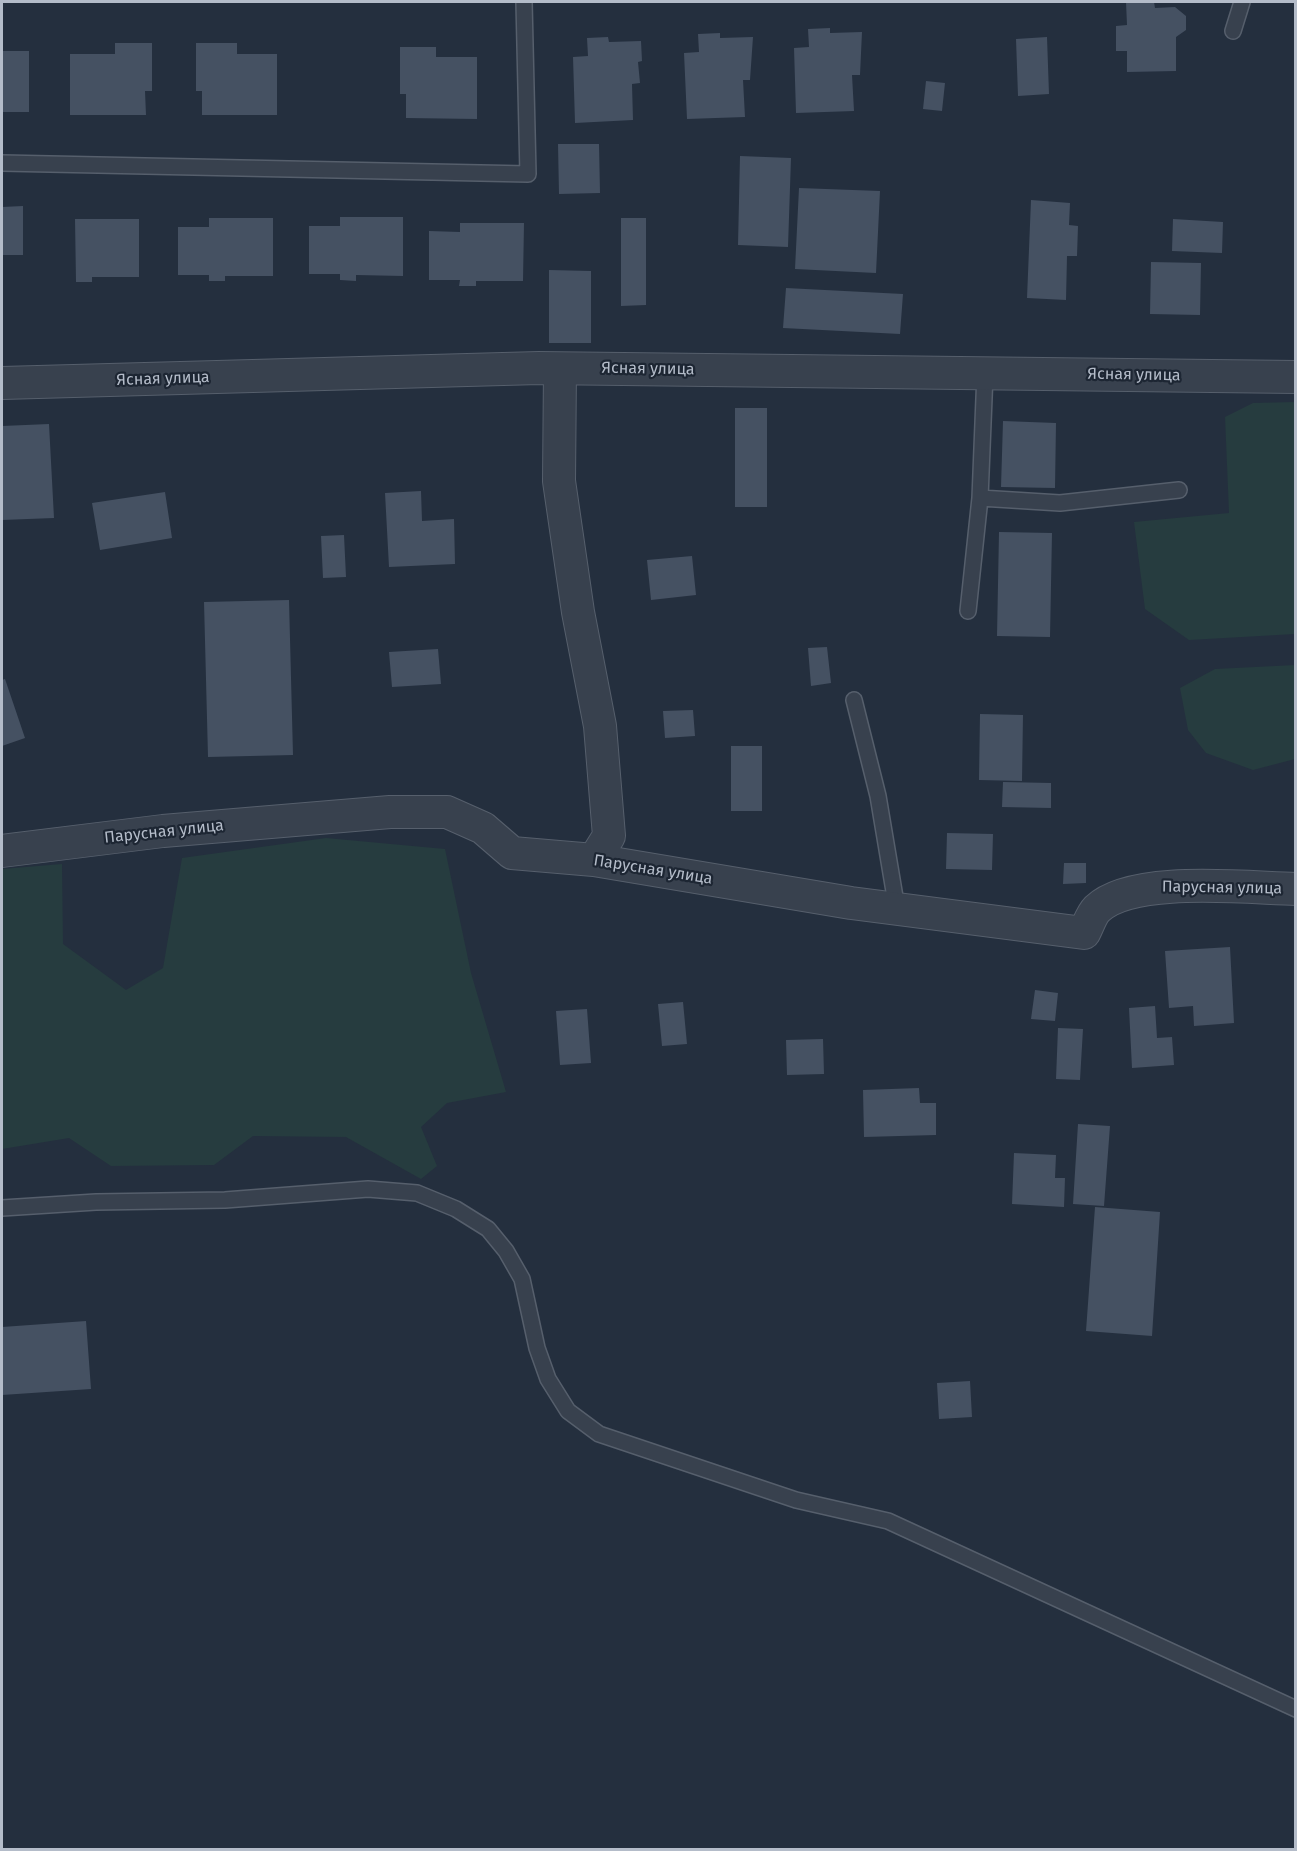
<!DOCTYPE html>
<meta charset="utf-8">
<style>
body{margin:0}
#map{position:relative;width:1297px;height:1851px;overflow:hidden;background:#242f3e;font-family:"Fira Sans",sans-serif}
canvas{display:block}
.frame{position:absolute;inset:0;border:3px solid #b4bcc9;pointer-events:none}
</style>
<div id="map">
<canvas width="1297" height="1851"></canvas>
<div class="frame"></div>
</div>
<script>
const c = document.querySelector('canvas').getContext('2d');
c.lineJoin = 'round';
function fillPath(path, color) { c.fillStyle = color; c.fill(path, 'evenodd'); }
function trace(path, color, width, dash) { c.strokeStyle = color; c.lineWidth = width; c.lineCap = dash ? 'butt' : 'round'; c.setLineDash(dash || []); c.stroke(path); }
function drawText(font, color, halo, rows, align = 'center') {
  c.font = font + ' "Fira Sans",sans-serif'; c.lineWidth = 4.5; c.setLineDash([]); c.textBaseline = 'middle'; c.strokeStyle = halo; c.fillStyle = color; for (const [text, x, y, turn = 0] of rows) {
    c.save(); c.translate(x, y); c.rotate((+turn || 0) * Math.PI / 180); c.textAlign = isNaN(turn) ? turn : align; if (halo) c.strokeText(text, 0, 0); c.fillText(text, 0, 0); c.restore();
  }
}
const green = new Path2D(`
 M1295 402V634L1189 640 1145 609 1134 522 1229 513 1225 417 1253 403Z
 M1295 665V759L1253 770 1206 753 1188 730 1180 688 1215 669Z
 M326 838 445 849 471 973 506 1092 447 1103 421 1127 437 1166 421 1179 346 1137 253 1136 214 1165 111 1166 69 1138 2 1149V869L62 864 63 944 126 990 163 968 182 858Z`);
const building = new Path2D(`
 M1126 2H1154L1155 8 1175 7 1186 16V30L1176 37V71L1127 72V51H1116V26L1127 25Z
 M830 28V33L862 32 860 75H852L854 111 796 113 794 48 809 47 808 29Z
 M720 33V38L753 37 750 80H743L745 117 687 119 684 53 699 52 698 34Z
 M608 37 609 42 641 41 642 61 638 62 640 83 632 84 633 120 575 123 573 57 588 56 587 38Z
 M1047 37 1049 94 1018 96 1016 39Z
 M115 43H152V91H145L146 115H70V54H115Z
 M196 43H237V54H277V115H202V91H196Z
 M400 47H436V57H477V119L406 118V94H400Z
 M2 51H29V112H2Z
 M926 81 945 83 942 111 923 109Z
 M558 144H599L600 193 559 194Z
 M740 156 791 158 788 247 738 245Z
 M799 188 880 191 876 273 795 269Z
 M1031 200 1070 203 1069 225 1078 226 1077 256H1067L1066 300 1027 298Z
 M23 206V255H2V207Z
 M340 217H403V276L356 275V281L340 280V274H309V226H340Z
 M209 218H273V276H225V281H209V275H178V227H209Z
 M621 218H646V305L621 306Z
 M75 219H139V277H92V282H76Z
 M1173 219 1223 222 1222 253 1172 251Z
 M460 223H524L523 281H476V286H459L460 280H429V231L460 232Z
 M1151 262 1201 263 1200 315 1150 314Z
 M549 270 591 271V343H549Z
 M786 288 903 294 900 334 783 328Z
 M735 408H767V507H735Z
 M1003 421 1056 423 1055 488 1001 487Z
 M49 424 54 518 2 520V426Z
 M421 491 422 521 454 519 455 564 389 567 385 493Z
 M165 492 172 538 100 550 92 503Z
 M999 532 1052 533 1050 637 997 636Z
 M344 535 346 577 323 578 321 536Z
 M692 556 696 595 651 600 647 560Z
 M289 600 293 755 208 757 204 602Z
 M827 647 831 683 811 686 808 648Z
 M438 649 441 684 392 687 389 652Z
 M5 679 25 738 2 746V680Z
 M693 710 695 736 665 738 663 711Z
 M980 714 1023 715 1022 781 979 780Z
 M731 746H762V811H731Z
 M1003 782 1051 783V808L1002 807Z
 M947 833 993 834 992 870 946 869Z
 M1064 863H1086V883L1063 884Z
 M1230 947 1234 1023 1194 1026 1193 1006 1169 1008 1165 951Z
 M1035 990 1058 993 1055 1021 1031 1019Z
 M683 1002 687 1044 662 1046 658 1004Z
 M1155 1006 1157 1038 1172 1037 1174 1065 1132 1068 1129 1008Z
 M587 1009 591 1063 560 1065 556 1011Z
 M1058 1028 1083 1029 1080 1080 1056 1079Z
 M823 1039 824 1074 787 1075 786 1040Z
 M919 1088 920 1103H936V1135L864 1137 863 1090Z
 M1078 1124 1110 1126 1104 1206 1073 1204Z
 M1014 1153 1056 1155 1055 1178H1065L1064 1207 1012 1204Z
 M1095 1207 1160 1212 1152 1336 1086 1331Z
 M86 1321 91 1389 2 1395V1327Z
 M970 1381 972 1417 939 1419 937 1383Z`);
const service = new Path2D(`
 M1233 31 1242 2
 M2 163 528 174 524 2
 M980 498 1060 503 1179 490
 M968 611 980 498 985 373
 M854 700 878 796 897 909
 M2 1208 96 1202 225 1200 368 1189 417 1193 456 1209 488 1229 506 1251 522 1279 537 1348 548 1379 568 1411 599 1434 796 1500 888 1521 1296 1709`);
const minor = new Path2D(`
 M560 369 559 481 578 612 600 726 609 836 594 860
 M2 383 539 368 1296 377
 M2 851 163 831 390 812H447L483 828 512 853 594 860 851 903 1084 933C1088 926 1091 915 1097 909 1132 875 1247 888 1296 889`);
const streetNames = [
 ["Ясная улица",648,369,1],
 ["Ясная улица",1134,375,1],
 ["Ясная улица",163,379,-2],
 ["Парусная улица",164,832,-6],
 ["Парусная улица",653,870,9],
 ["Парусная улица",1222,888,1]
];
fillPath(green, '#263c3f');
fillPath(building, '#455162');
trace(service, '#565f6c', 18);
trace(minor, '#565f6c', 34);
trace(service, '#38414e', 15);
trace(minor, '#38414e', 32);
drawText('16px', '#b4bcc9', '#1d2633', streetNames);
</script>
